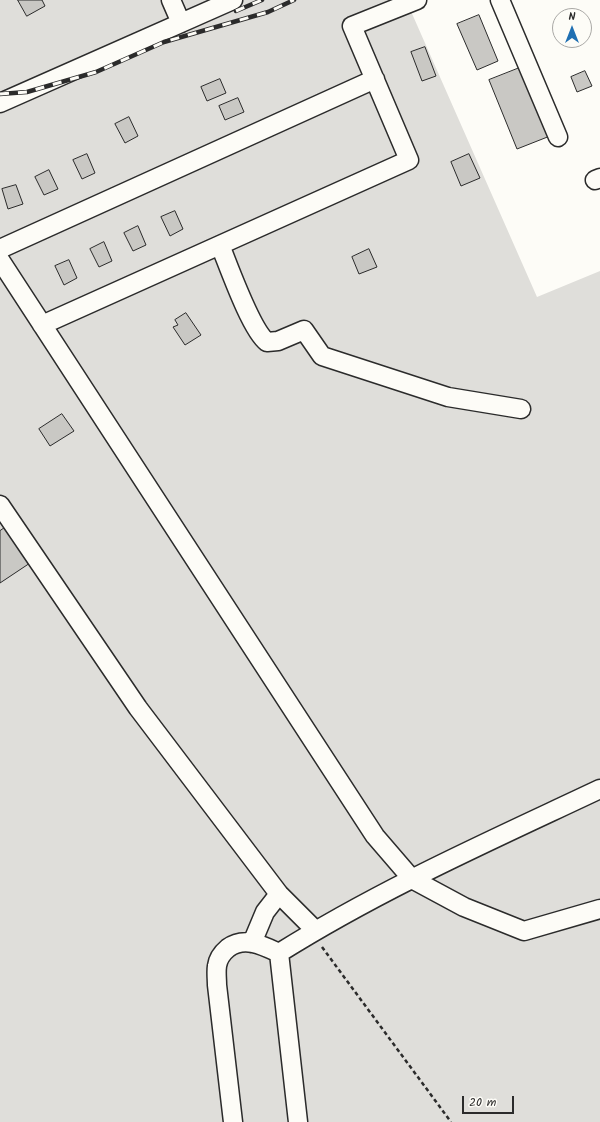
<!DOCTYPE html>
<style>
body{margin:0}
#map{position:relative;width:600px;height:1122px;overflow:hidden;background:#fdfcf7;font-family:Kalam,sans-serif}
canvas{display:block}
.north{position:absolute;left:552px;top:8px;width:40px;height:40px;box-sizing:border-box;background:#fdfcf7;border:1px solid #a9a8a5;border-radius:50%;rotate:0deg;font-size:11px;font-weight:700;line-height:16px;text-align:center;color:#2b2b2b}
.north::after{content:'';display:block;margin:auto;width:14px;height:18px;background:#1f6fb2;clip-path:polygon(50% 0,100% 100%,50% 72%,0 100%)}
.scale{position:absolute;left:462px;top:1096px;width:52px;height:18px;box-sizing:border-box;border:2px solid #2b2b2b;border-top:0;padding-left:5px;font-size:12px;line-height:14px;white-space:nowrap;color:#2b2b2b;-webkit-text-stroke:3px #fdfcf7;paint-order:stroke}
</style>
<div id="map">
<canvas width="600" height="1122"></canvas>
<div class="north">N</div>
<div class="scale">20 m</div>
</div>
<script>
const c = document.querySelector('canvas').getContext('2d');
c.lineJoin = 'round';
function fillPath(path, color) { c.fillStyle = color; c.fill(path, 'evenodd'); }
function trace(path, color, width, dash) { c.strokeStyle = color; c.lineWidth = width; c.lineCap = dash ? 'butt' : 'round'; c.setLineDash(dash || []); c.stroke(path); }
const green = new Path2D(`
 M0 0H406L537 297 600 271V1122H0Z`);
const building = new Path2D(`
 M18 0H42L45 6 27 16Z
 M479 15 498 61 477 70 457 24Z
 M425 47 436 76 422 81 411 52Z
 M522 67 550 136 517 149 489 80Z
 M585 71 592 86 577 92 571 77Z
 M220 79 226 93 207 101 201 87Z
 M238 98 244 112 225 120 219 106Z
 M129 117 138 136 125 143 115 124Z
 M87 154 95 173 82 179 73 160Z
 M469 154 480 178 461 186 451 162Z
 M49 170 58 189 44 195 35 177Z
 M16 185 23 204 8 209 2 189Z
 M175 211 183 229 170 236 161 217Z
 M138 226 146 245 133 251 124 233Z
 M104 242 112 261 99 267 90 249Z
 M369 249 377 267 359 274 352 257Z
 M69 260 77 278 64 285 55 266Z
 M186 313 201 335 185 345 173 327 178 325 175 320Z
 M62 414 74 431 50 446 39 429Z
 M9 525 33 561 0 583V531Z`);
const path = new Path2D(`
 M322 947 451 1122`);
const minor = new Path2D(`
 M171 0 181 23
 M500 0 558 137
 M0 103 233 0
 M595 180 600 178
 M220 245C229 267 251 330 267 342L278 341 304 330 322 356 448 397 521 409
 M0 249 375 79
 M0 260 375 836 412 879 464 907 524 931 600 909
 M42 325 409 160 352 26 417 0
 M0 505 138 708 279 894 315 930
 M252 943 265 912 279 894
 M279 953C381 889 492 840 600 789
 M279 953 298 1122
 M233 1122 217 985C217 979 216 972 217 966 218 958 222 953 228 948 244 936 262 945 279 953`);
const rail = new Path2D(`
 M236 11 262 0
 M0 94 27 92 96 72 164 42 268 12 294 0`);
fillPath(green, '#dfdeda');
fillPath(building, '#c9c8c4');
trace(building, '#2b2b2b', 1);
trace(minor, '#2b2b2b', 21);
trace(path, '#2b2b2b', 2.5, [4, 3]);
trace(minor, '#fdfcf7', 18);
trace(rail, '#2b2b2b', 4.5);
trace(rail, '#fdfcf7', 3, [9]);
</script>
